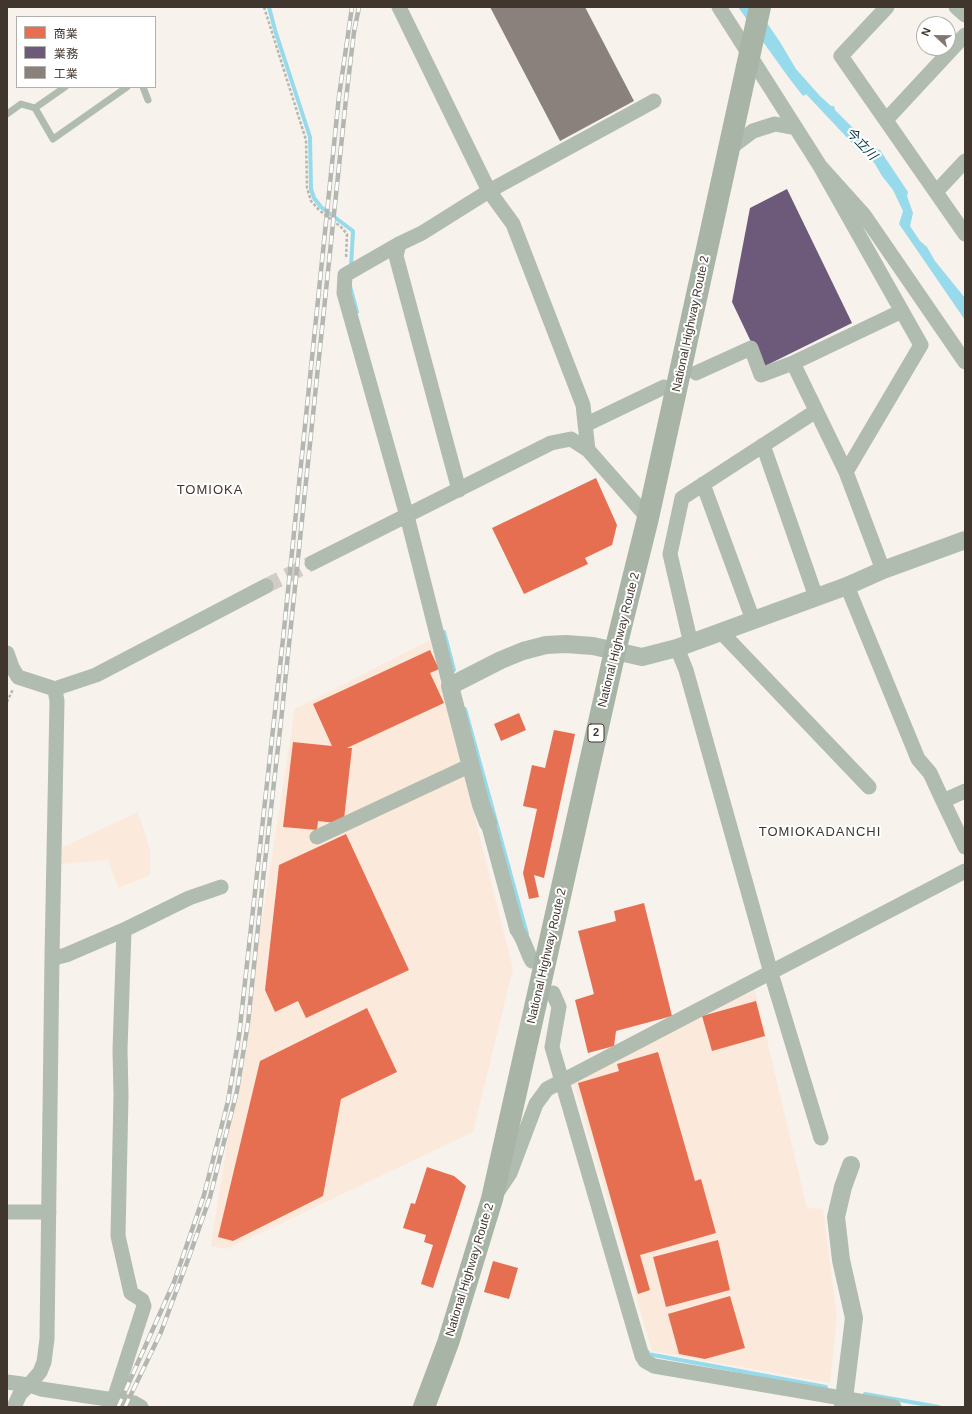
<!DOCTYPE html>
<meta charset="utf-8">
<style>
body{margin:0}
#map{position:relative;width:972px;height:1414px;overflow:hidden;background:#f7f2ec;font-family:Arial,"Noto Sans JP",sans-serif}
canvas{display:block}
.frame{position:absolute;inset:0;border:8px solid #40362e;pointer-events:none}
.legend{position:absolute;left:16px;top:16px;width:140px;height:72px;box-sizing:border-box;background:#fff;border:1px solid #b3afab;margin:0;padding:5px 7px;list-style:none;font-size:12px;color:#40362e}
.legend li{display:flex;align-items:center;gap:8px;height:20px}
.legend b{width:20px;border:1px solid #b3afab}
.north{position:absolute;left:916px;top:16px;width:40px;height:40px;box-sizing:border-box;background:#fff;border:1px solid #b3afab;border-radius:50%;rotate:292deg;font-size:11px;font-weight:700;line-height:16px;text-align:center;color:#40362e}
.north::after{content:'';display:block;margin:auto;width:14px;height:18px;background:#807870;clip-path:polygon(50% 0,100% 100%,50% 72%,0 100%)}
</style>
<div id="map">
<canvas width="972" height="1414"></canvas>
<div class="frame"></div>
<ul class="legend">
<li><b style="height:11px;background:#e76f51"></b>商業</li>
<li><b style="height:11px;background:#6d597a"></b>業務</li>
<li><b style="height:11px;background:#8a817c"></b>工業</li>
</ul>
<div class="north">N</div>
</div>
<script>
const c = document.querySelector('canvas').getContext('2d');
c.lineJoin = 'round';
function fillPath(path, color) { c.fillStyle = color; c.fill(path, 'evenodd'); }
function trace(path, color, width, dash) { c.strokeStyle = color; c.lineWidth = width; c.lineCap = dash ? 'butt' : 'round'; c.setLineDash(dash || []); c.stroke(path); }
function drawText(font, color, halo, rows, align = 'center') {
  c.font = font + ' Arial,"Noto Sans JP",sans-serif'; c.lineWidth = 4; c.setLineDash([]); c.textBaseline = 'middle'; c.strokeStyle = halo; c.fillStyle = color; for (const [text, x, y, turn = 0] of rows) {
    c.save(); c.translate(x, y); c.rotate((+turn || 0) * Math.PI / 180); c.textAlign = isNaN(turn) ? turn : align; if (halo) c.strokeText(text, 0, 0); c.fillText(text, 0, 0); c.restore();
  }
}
const built = new Path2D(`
 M430 640 513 969 473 1132 227 1249 211 1246 295 709Z
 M138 812 150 849V875L118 888 108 860 61 864V848Z
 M755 990 807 1208 823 1209 837 1316 830 1383 652 1351 573 1082Z`);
const water = new Path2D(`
 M738 7H756L780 42 796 69 820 96 831 106H834L835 110 853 128 855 133 870 149 874 148 880 150 908 192 907 196 913 213 910 226 920 241 927 247 935 261 965 298V320L899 224 903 211 893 190 882 176 875 164 866 153 852 143 806 94 803 96 789 78Z`);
const shops = new Path2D(`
 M596 478 617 525 612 545 585 558 588 564 524 594 492 528Z
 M430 650 439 669 430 673 444 703 347 748H352L344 819 335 823 318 821 317 830 283 827 293 742 332 746 313 704Z
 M519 713 526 730 501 741 494 724Z
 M554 730 575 734 544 878 534 875 539 897 529 899 523 873 537 809 523 806 532 765 545 768Z
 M346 834 409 970 306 1018 298 1001 275 1012 265 990 279 865Z
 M644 903 672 1016 616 1031 614 1046 588 1053 575 1000 594 994 578 931 616 921 614 911Z
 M756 1001 765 1036 712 1051 702 1016Z
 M367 1008 397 1072 341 1099 323 1196 233 1241 218 1237 260 1061Z
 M658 1052 695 1181 701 1179 716 1233 640 1255 650 1290 638 1294 578 1083 619 1071 617 1064Z
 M427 1167 454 1176 466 1186 433 1288 421 1284 433 1245 424 1242 426 1235 403 1228 411 1203 415 1204Z
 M718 1240 730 1290 666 1307 653 1257Z
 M493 1261 518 1268 509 1299 484 1292Z
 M730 1296 745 1348 705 1359 679 1354 668 1314Z`);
const offices = new Path2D(`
 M787 189 852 323 763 367 732 302 750 208Z`);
const industry = new Path2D(`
 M490 7H585L634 101 560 141Z`);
const stream = new Path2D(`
 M269 7 275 30 310 137 311 189 314 198 321 207 353 231 351 267
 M350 286 357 312
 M444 632 454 670
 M465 709 527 934
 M648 1352V1354L826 1387
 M865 1394 939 1407`);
const minorTunnel = new Path2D(`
 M266 586 312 563`);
const path = new Path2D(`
 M264 7 306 140 307 188 311 201 319 210 341 227 347 234 346 259
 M7 702 13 689`);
const service = new Path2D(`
 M143 87 148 100
 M35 108 53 139 127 87
 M7 114 21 104 35 108 65 87`);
const minor = new Path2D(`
 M399 7 489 191 513 224 583 405 588 450
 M719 7 820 166 864 215 965 362
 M887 7 841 56 965 234
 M956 7 965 15
 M886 120 965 35
 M729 149 753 131 775 124 796 128
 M820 166 921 345 846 472 883 570
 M936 192 965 161
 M399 244 396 256 459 490
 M696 373 751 348 761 375 793 363
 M585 425 664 387
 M763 445 816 597
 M846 472 793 363 902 311
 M703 484 753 620
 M312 563 551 443 571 439 588 450 648 518
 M847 586 918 759 930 773 943 801 965 791
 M722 633 869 787
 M691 644 670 554 682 498 816 411
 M677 648 686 670 771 973 821 1138
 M7 653 12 667 18 677 52 688 55 690 57 701 52 957 47 1339 44 1362 40 1372 29 1385 20 1394 14 1407
 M450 686 407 516 344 293 345 275 399 244 422 233 489 191 654 101
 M55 690 60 687 96 675 266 586
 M943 801 965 847
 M488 823 517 930C524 939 526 950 532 961
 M317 837 471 765
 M52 957H58L66 955 124 930 189 898 221 887
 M553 993 559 1007 552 1047 642 1356 645 1361 654 1366 894 1407
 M498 1191 510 1173 536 1104 547 1089 965 871
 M7 1212H49
 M7 1382 29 1385 41 1389 134 1403 141 1407
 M114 1399 144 1306 142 1300 131 1293 118 1236 121 1095 120 1050 124 930`);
const tertiary = new Path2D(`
 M488 823 481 805 450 686 501 660 523 651 546 645 566 644 593 646 642 657 677 648 847 586 883 570 965 540
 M843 1407 854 1318 841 1260 836 1217 843 1187 851 1165`);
const trunk = new Path2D(`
 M424 1407 448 1343 492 1199 615 651 648 518 760 7`);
const rail = new Path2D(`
 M118 1407 174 1282 204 1195 228 1101 239 1036 283 639 339 96 352 7
 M125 1407 161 1332 189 1257 210 1197 237 1091 248 1023 264 870 281 721 346 99 354 32 359 7`);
const shields = [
 [596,733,16]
];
const shieldNames = [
 ["2",596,733]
];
const streetNames = [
 ["National Highway Route 2",691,324,-78],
 ["National Highway Route 2",619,640,-76],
 ["National Highway Route 2",547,956,-77],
 ["National Highway Route 2",470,1270,-73]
];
const waterNames = [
 ["今立川",861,144,47]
];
const neighbourhoodNames = [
 ["TOMIOKA",210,490],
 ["TOMIOKADANCHI",820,832]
];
fillPath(built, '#fbeadc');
fillPath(water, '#96daeb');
fillPath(shops, '#e76f51');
fillPath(offices, '#6d597a');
fillPath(industry, '#8a817c');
trace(stream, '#96daeb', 4);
trace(minorTunnel, '#d2ccc6', 15, [15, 8]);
trace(path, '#b3b9b0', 2.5, [3, 2]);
trace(service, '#b0bcaf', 7);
trace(minor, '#b0bcaf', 15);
trace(tertiary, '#b0bcaf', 18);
trace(trunk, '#a8b4a6', 22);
trace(rail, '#b4b7b0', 4.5);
trace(rail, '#fff', 3, [9]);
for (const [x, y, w] of shields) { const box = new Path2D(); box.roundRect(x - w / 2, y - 9, w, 18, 3); c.fillStyle = '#fff'; c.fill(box); trace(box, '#40362e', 1); }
drawText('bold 11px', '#40362e', null, shieldNames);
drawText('12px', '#40362e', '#fff', streetNames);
drawText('italic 13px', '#033440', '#fff', waterNames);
c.letterSpacing = '1px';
drawText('13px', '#40362e', '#fff', neighbourhoodNames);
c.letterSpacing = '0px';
</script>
